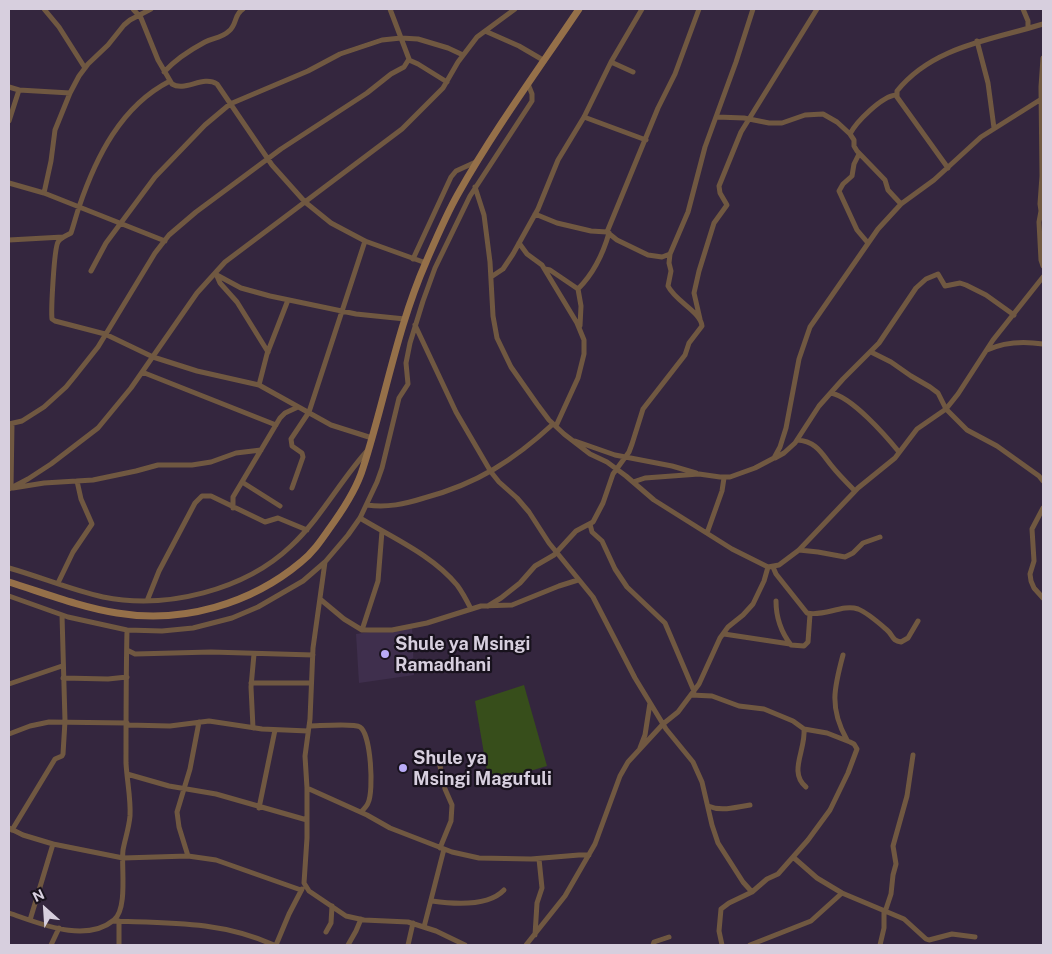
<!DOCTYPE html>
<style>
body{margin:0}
#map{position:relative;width:1052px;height:954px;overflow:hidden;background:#34263e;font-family:"Public Sans",sans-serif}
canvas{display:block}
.frame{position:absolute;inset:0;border:10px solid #d7cfde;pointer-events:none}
.north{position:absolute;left:20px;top:884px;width:50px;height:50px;-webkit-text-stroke:4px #18121d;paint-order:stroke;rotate:334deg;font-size:14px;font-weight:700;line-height:20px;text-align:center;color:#d7cfde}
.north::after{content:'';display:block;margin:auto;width:18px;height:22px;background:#d7cfde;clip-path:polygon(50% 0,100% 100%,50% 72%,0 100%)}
</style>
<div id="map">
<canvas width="1052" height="954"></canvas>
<div class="frame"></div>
<div class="north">N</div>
</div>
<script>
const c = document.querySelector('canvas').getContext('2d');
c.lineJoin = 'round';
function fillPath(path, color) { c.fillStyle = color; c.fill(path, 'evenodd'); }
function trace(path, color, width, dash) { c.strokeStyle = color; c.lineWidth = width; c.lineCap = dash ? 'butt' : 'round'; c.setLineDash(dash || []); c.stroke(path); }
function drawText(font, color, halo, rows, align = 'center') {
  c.font = font + ' "Public Sans",sans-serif'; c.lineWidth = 4.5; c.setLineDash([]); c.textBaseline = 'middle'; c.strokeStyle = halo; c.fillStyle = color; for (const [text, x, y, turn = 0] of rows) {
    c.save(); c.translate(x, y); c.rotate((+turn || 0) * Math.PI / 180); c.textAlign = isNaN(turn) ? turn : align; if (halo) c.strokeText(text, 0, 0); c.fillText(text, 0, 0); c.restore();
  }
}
const built = new Path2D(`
 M412 626 414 675 359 683 356 634Z`);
const green = new Path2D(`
 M524 685 547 766 489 783 475 701Z`);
const street = new Path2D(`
 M44 9 59 27 85 68
 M133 9 141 18 158 60 172 84C185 92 203 75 217 84L272 165 305 202 331 223 365 241 426 263
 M1023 9 1028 21V28
 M485 31 519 46 543 60
 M977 41 988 83 994 128
 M1043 58 1041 87 1042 176 1040 204 1041 211 1039 222 1041 260 1043 266
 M409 60 418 64 447 82
 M611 62 633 72
 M164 72C175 60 190 50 205 42 213 38 222 38 229 31 237 25 234 14 243 9
 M170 81C121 106 96 157 79 207 76 216 74 224 71 233 66 236 61 237 58 242 54 249 51 310 52 319L55 321 105 334 153 357 197 371 259 385 331 425 372 438
 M9 87 19 90
 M896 95C882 96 856 122 850 134L854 140V146L857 151 885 180 888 190 901 204
 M584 117 646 140
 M717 117 744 118 769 123H782L805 115 823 114 837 122 850 134
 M9 121 19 90 70 93
 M859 154 854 164 852 176 843 184 839 191 857 230 868 243
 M948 168 897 97V91C933 46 992 40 1043 24
 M9 183 44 193 165 241
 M475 187 484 215 490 262 493 316 497 338 511 367 537 404 549 420 564 434 590 454 607 462 626 476 654 500 732 549 768 567 779 565 799 550 858 488 895 458 917 429 946 409 958 394 993 340 1043 277
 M44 193 51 161 55 130 70 93 79 76 88 64 108 45 124 25 130 20 151 9
 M535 214 557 223 591 231 607 232 617 240 648 255 662 257 670 254 688 212 705 147 736 62 753 9
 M607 232 658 108 675 74 699 9
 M9 240 63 237
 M519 243 527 254 542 265 577 323 584 340V354L578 378 556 426
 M413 259 451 177 456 171 478 161
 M545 269 550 270 578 289 581 306 580 326
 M91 271 106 243 155 177 205 125 230 104 308 71 340 54 382 40 401 38 418 39 448 48 463 55
 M215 274 241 288 270 296 356 314 405 319
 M217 276 220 283 237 302 268 352
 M491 277 503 269 513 254 538 209 558 160 584 117 611 62 642 9
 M578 289C593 274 603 254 609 233
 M700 319 694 293 699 271 714 223 727 205 720 193 719 186 741 132 817 9
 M415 325 456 412 491 472 499 482 517 498 529 512 549 543 593 597 635 678 666 729 693 762 702 782 712 825 718 843 743 882 752 892
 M987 350C1004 342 1024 341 1043 344
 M871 352 891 362 911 376 930 387 938 393 946 409 967 430 997 446 1039 476 1043 481
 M142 372 276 425
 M259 385 267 354 288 300
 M831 393C852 397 886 436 899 452
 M9 424 22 421 44 407 66 387 75 376 98 347 155 253 169 235 196 212 281 149 367 93 391 74 404 67 409 59 390 9
 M797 440C815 441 821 452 831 465 838 474 847 483 855 491
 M575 441 615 455 672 466 696 473
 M775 458 784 453 795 443 819 406 843 379 879 343 916 288 926 279 938 274 945 286 960 283 966 285 986 295 1014 315
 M242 482 280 506
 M633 482 645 478 699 474 720 477H730L755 468 774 458 780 447 786 428 799 359 810 327 878 229 901 204 934 180 981 137 1043 98
 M11 488 12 424
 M13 488 44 483 93 480 136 471 158 465H192L211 462 236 453 261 450
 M292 488 303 457 302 453 292 446 291 439 309 412 365 241
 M9 489 28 479 51 464 98 428 131 388 197 293 225 262 402 129 443 88 458 62 477 37 515 9
 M367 505C387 508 405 504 424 498 477 484 514 460 553 424
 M233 508V497L280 418 285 413 298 407
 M1043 508 1032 529 1034 561 1030 574 1031 581 1034 588 1043 598
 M360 518C393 538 432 555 457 585 463 593 467 601 471 609
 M590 524 592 532 602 541 615 569 627 587 665 623 694 691
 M707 533 722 491 724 478
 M799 550 818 552 845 557 853 553 863 543 880 537
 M325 562 313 648 310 719 305 756 307 788V838L304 883 309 891 346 916 364 920 408 922 436 931 465 945
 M773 567 776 574 807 613C824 617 842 604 858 609 868 613 879 623 887 630 893 635 892 641 901 642L908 638 918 621
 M9 568C41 577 71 590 103 597 166 610 245 590 291 546 321 518 340 481 367 451
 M58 583 73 552 92 524 81 499 77 481
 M9 596 68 617 127 630 162 631 193 628 232 618 258 607 303 581 325 562 348 535 360 518 377 482 382 468 399 398 408 384 406 363 410 343 423 301 435 268 470 196 532 101V94L528 84
 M320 599 344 619 362 630H392L427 623 481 606 512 605 559 586 578 580
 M147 601 159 571 195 503 202 496H211L265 522 278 518 307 530
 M776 601C776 618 781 632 791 645L804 646 808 642 810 614
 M488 606 501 598 520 583 535 566 554 555 576 531 593 522 603 503 613 474 629 452 632 444 643 409 685 355 689 343 702 326C701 312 675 301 668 286L671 271 669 263 670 254
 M362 630 378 581 382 531
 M724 634 790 644
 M127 650 135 654 211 652 313 655
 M843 655C834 688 829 708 847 740
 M63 678 108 679 127 677
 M251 683H311
 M9 684 62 666
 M691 695 712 696 739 706 764 709 793 721 804 729 827 733 850 742 854 744 857 749 848 773 830 810 808 840 778 874 767 879 752 892 729 903 721 909 719 931 722 945
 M127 725 170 726 209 721 262 729 308 731
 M309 726C319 726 354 723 360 727 371 734 374 791 368 803 367 806 363 810 361 812
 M253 728 251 687 254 654
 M804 729C806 750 788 772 806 787
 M9 734 30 726 49 722 127 723
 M640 748 645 735 650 703
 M438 757 445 789 452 805 451 821 440 848
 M127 774 169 786 216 794 307 820
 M307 788 367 815 390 828 452 852 479 858 531 859 579 855H589
 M708 806C722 812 735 807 750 805
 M259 808 275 730
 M9 828 23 835 53 844 123 858 188 856 216 860 301 890
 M12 830 55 759 62 756 63 754 65 721 62 615
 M188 856 179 827 177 812 190 769 199 722
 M793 857 817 878 842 893 904 919 926 939 929 940 952 934 975 937
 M432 901C453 904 488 907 504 890
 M885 912 891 894 893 875 896 864 893 846 907 796 913 755
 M9 913C39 923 85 944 114 920 128 908 121 867 123 850 125 839 129 828 130 816 131 799 127 781 126 763 126 719 126 674 127 630
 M30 920 53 844
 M113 921C170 923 221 921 274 945
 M119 921V945
 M424 927 444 849
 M326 932 331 923 332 906
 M535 935 537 903 542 888 539 859
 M51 945 59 928
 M276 945 289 914 302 889
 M348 945 356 931 361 919
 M408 945 413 923
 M526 945 565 896 595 844 620 776 628 762 663 724 678 712 699 684 720 638 728 627 743 615 753 604 764 581 768 567
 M653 945 654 942 669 937
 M750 945 811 921 842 893
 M880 945 884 928V912`);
const secondary = new Path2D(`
 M9 582C44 593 80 607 117 613 182 624 251 604 301 562 315 551 324 536 334 522 346 505 357 488 363 468 385 400 397 328 426 262 436 239 446 215 458 194 494 130 538 70 579 9`);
const markers = [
 [385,654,5,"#b9abf7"],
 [403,768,5,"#b9abf7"]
];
const poiNames = [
 ["Shule ya Msingi",395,644],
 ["Ramadhani",395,665],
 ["Shule ya",413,758],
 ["Msingi Magufuli",413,779]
];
fillPath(built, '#3f2f4d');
fillPath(green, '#374e1b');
trace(street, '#705841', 5);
trace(secondary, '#957049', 7);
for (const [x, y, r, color] of markers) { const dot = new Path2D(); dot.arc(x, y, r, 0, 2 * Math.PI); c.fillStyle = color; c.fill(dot); trace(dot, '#18121d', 2); }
drawText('bold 18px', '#d7cfde', '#18121d', poiNames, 'left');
</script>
